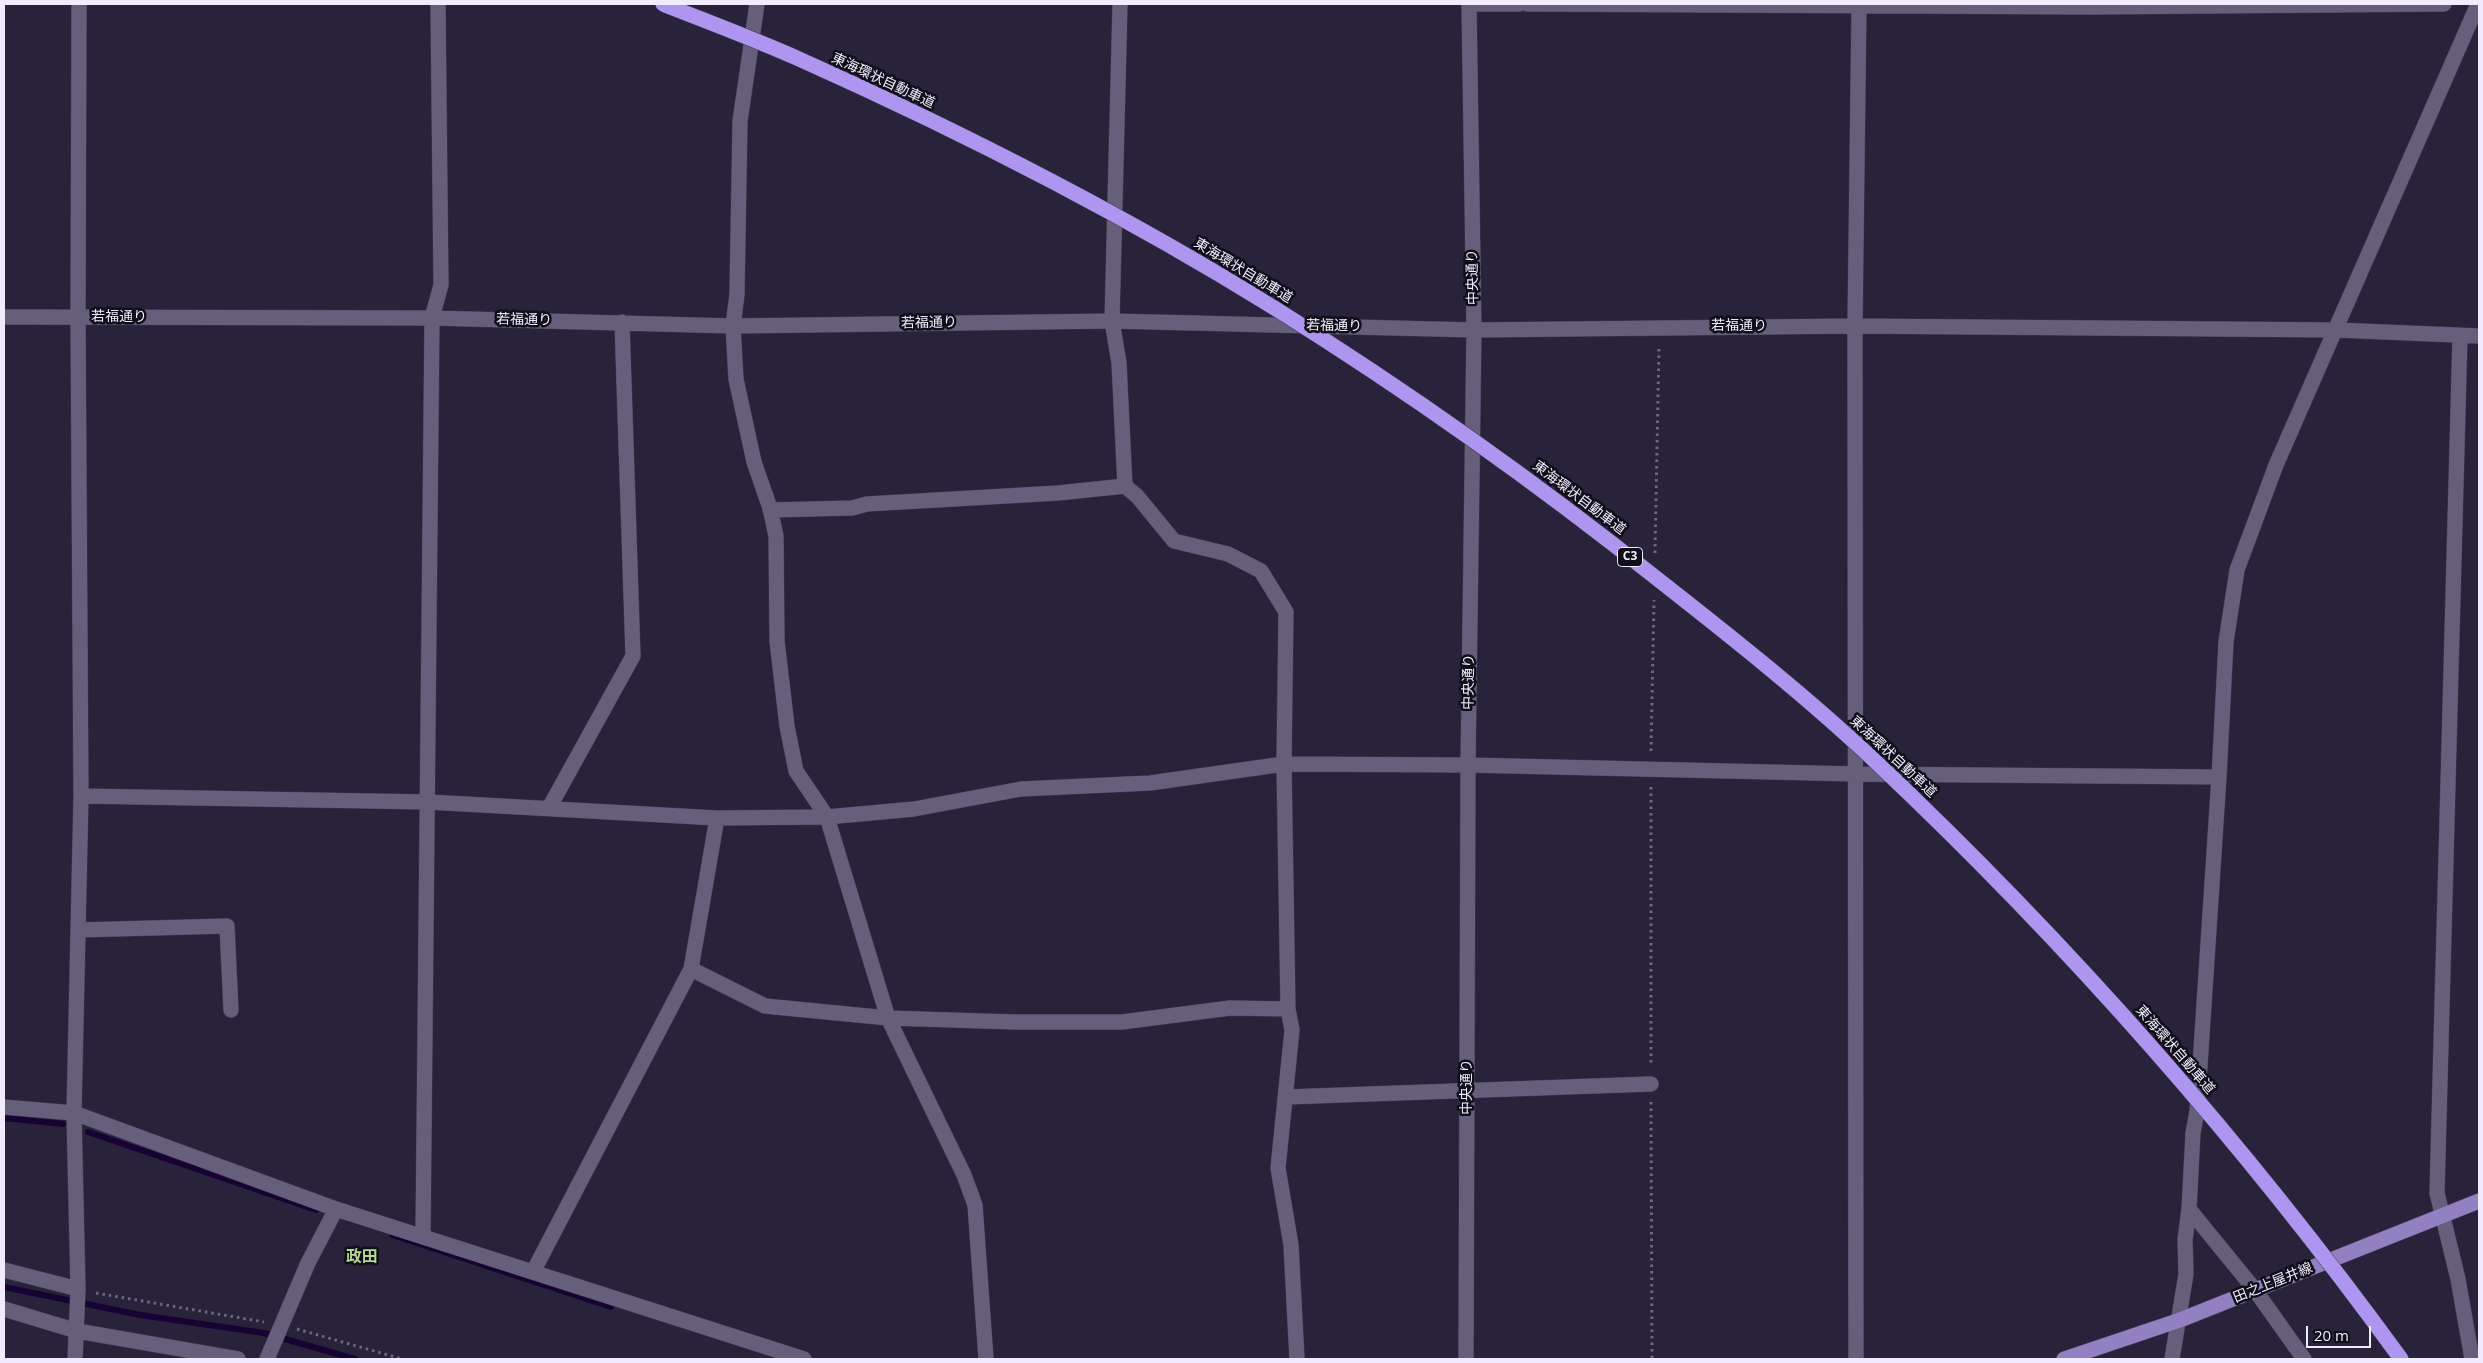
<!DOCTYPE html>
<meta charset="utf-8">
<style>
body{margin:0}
#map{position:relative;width:2483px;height:1363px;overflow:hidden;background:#28223b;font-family:"Open Sans",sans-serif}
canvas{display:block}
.frame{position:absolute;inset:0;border:5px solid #f0ecfd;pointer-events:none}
.scale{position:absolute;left:2306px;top:1326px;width:65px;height:22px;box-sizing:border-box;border:2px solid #f0ecfd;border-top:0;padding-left:6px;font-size:15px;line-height:18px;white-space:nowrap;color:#f0ecfd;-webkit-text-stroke:4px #100e19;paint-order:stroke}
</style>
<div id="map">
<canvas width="2483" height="1363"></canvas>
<div class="frame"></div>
<div class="scale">20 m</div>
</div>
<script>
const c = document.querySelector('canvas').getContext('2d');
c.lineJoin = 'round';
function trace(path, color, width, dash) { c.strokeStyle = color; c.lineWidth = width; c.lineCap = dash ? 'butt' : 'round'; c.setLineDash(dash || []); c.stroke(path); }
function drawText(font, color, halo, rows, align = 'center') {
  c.font = font + ' "Open Sans","Noto Sans JP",sans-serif'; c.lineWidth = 5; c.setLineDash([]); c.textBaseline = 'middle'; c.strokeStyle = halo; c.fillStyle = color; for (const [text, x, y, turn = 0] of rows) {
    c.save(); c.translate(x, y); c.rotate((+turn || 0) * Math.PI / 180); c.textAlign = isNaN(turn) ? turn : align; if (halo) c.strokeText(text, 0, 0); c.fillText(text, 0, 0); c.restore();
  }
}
const stream = new Path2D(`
 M4 1118 63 1124
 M88 1132 316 1210
 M392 1235 611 1307
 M4 1287 140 1315 264 1333 355 1359`);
const path = new Path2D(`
 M1655 553 1659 345
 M1651 751 1654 600
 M1651 787V1066
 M1651 1102 1652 1359
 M96 1293 264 1322
 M297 1329 402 1359`);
const minor = new Path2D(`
 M757 4 740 121 737 294 733 326 736 379 754 462 770 508 776 536 777 641 787 726 796 771 827 817 888 1018 964 1175 975 1205 986 1359
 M1120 4 1112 321 1119 363 1125 486 1137 496 1174 541 1228 554 1261 571 1286 612 1284 764 1288 1009 1292 1030 1278 1168 1291 1245 1297 1359
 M1469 4H1519
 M1527 4 2091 7 2444 4
 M4 317 432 318 733 326 1112 321 1474 330 1855 326 2337 330 2479 336
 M2460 335 2437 1193 2458 1279 2472 1359
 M770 510 852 508 867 504 1058 493 1125 486
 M81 796 428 802 717 818 827 817 914 809 1021 789 1150 783 1284 764 1468 765 1856 774 2219 777
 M549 808 633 656 622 322
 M78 930 227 926 231 1010
 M691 969 765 1006 888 1018 1015 1022H1122L1230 1008 1288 1009
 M1286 1097 1651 1084
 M4 1107 74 1113 336 1209 804 1359
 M2189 1209 2255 1290 2304 1359
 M423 1236 432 318 441 285 438 4
 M4 1270 78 1289
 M533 1272 691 969 717 818
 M4 1309 77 1331 238 1359
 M75 1359 78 1289 74 1113 81 796 78 317 79 4
 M267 1359 308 1263 336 1209
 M1466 1359 1468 765 1474 330 1469 4
 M1856 1359 1855 326 1859 6
 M2172 1359 2186 1274 2185 1240 2189 1209 2193 1133 2197 1111 2219 777 2226 642 2237 570 2276 465 2478 4`);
const major = new Path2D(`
 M2064 1359 2180 1320 2479 1201`);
const highwayBridge = new Path2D(`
 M663 4C708 22 754 39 799 59 960 131 1125 215 1276 309 1409 392 1537 483 1660 581 1734 639 1807 697 1875 761 2069 944 2245 1144 2401 1359`);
const shields = [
 [1630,557,25]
];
const shieldNames = [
 ["C3",1630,557]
];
const streetNames = [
 ["東海環状自動車道",883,81,25],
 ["東海環状自動車道",1243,271,31],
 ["中央通り",1473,277,-91],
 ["若福通り",119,317],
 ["若福通り",524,320,1],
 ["若福通り",929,323,-1],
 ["若福通り",1334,326,1],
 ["若福通り",1739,326],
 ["東海環状自動車道",1579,498,37],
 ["中央通り",1469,682,-89],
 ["東海環状自動車道",1893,757,43],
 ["東海環状自動車道",2175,1050,49],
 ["中央通り",1467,1087,-90],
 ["田之上屋井線",2273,1283,-22]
];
const quarterNames = [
 ["政田",362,1257]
];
trace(stream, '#160233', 6);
trace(minor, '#423c51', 16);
trace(major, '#423c51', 16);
trace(path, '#6d687e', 3, [2.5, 4]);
trace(minor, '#665f7c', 15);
trace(major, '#9180c2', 15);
trace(highwayBridge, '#423c51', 16, []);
trace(highwayBridge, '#ae96f0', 15);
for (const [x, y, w] of shields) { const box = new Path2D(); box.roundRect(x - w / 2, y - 9.5, w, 19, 4); c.fillStyle = '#100e19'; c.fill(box); trace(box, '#f0ecfd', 1); }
drawText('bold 12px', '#f0ecfd', null, shieldNames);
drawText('14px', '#f0ecfd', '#100e19', streetNames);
drawText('bold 16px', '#b2d893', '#100e19', quarterNames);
</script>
